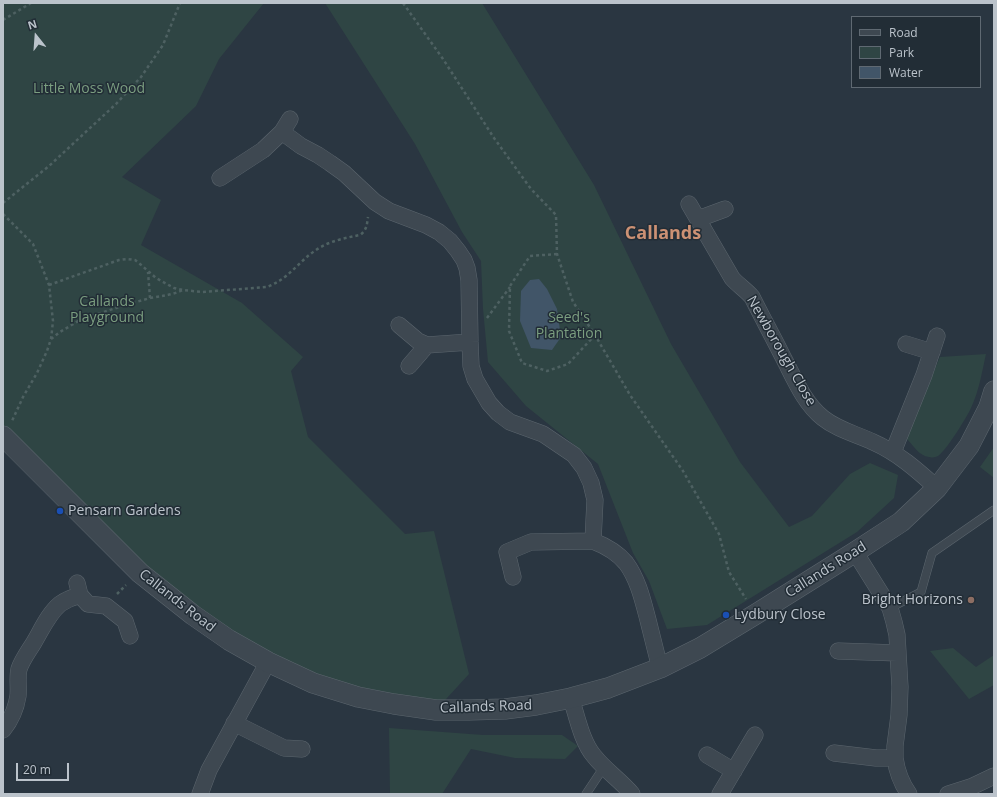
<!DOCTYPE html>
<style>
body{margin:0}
#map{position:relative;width:997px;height:797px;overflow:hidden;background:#2a3641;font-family:"Open Sans",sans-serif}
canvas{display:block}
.frame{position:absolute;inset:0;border:4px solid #bbc3cb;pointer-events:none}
.legend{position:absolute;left:851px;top:16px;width:130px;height:72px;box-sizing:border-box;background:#222d36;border:1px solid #5f6972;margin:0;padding:5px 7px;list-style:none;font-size:12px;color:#bbc3cb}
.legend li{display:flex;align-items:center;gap:8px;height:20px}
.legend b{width:20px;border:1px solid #5f6972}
.north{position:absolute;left:16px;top:16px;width:40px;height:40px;-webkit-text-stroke:3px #222d36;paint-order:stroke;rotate:343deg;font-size:11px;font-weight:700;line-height:16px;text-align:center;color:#bbc3cb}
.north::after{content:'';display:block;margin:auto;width:14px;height:18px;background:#bbc3cb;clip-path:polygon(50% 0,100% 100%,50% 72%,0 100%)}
.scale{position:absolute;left:16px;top:763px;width:53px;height:18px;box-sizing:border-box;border:2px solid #bbc3cb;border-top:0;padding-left:5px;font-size:12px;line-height:14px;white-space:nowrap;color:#bbc3cb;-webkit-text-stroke:3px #222d36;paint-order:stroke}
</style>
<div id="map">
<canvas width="997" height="797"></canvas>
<div class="frame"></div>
<ul class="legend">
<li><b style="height:5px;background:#3e4851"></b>Road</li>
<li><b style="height:11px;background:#2f4544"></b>Park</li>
<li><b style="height:11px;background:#415568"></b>Water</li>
</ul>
<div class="north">N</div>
<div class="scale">20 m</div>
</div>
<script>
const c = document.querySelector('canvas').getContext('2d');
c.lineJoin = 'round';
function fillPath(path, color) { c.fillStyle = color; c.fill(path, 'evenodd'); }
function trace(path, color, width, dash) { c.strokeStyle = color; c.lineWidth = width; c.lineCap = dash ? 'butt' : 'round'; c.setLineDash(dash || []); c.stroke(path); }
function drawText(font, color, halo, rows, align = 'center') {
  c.font = font + ' "Open Sans",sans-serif'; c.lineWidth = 3; c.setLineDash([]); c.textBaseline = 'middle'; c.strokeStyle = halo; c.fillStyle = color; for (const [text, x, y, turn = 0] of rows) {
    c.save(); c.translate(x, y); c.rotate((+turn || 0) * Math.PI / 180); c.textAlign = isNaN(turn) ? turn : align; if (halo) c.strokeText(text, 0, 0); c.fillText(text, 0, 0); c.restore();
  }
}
const green = new Path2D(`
 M3 3H264L219 59 196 106 122 177 161 200 141 245 242 303 303 357 291 371 308 437 405 534 434 531 469 674 436 710 394 704 229 640 3 437Z
 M325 3H482L594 185 671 344 740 462 789 527 812 516 850 474 870 463 898 475 894 498 857 532 707 625 667 629 649 581 633 553 598 464 526 406 488 362 483 309 481 261 462 232 415 144Z
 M986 354C982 372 979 391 971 408 967 417 946 451 938 456 936 457 932 458 929 457 919 456 913 445 906 438L940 357Z
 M994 447V478L980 467Z
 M953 648 976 667 994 655V685L969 699 930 651Z
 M389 728 483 735H562L578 746 565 759 515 758 471 749 442 794H390Z`);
const water = new Path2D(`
 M539 279 547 289 557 309 561 337 552 350 531 348 520 321 521 291 530 280Z`);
const path = new Path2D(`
 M403 3 443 59 494 138 531 189 556 215 557 254 573 302 595 335 630 395 683 471 719 534 729 572 746 599
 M3 20 31 3
 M3 203 49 166 116 104 141 77 163 45 180 3
 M3 214 33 244 49 285 53 321 51 339 47 351 37 373 23 397 12 421
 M557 254 530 256 510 286 509 331 522 363 547 371 568 364 595 335
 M49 285 119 260 127 259 135 260 140 264 156 278 174 288 183 290 202 292 267 287C274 284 280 281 286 276 296 268 305 257 316 250 329 241 345 238 360 235 367 230 367 224 368 217
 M150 298C162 296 172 295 183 290
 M487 318 510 287
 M51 339 60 332 80 320 122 306 150 298 148 272
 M117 594 126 585`);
const service = new Path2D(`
 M890 608 921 592 932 553 994 510
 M586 794 604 767`);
const minor = new Path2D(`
 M282 132 301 146 318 155 330 163 344 173 375 202 389 211 426 225 439 232 450 241 458 251 464 260 467 268 469 280 470 342 471 366 475 379 489 403 498 413 510 422 543 434 574 455 584 468 591 483 595 500 593 541C606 546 617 552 626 563 638 579 643 601 648 620 652 636 656 652 660 668
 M220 178 263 150 282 132 290 119
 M689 204 732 278C738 285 746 290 752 297 762 317 773 337 783 357 794 378 804 403 823 418 838 430 856 434 873 442 898 453 917 470 937 488
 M698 219 725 209
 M399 325 418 341 427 345 409 366
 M906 344 932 352
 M427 345 470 342
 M893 452 924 375 937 336
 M513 577 507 552 531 542 593 541
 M77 583 80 595 88 604 106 606 125 621 130 636
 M838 651 898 653
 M571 698C577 717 582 742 594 756 605 770 620 780 632 794
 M234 723 284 748 302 749
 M3 730C11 720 16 709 18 696 19 687 17 678 19 669 22 660 28 652 33 644 41 631 48 614 60 604 66 600 73 597 80 595
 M834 753 876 758H895V746L899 715 900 687 897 635 894 622 890 608 855 552
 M707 755 734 771
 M895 758C897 772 901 783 909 794
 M200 794 209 770 268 662
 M720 794 755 735
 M948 794 973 786 994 776`);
const tertiary = new Path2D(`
 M3 436 140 573 193 615 229 640 268 662 313 683 358 697 394 704 436 710H469L505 709 536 705 571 698 608 688 660 668 700 648 756 614 855 552 901 522 937 488 969 446 989 407 994 391`);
const markers = [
 [60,511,4,"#1a4fb4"],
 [971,600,4,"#8d6e63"],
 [726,615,4,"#1a4fb4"]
];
const parkNames = [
 ["Little Moss Wood",89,89],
 ["Callands",107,302],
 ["Playground",107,318],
 ["Seed's",569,318],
 ["Plantation",569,334]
];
const streetNames = [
 ["Newborough Close",781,351,60],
 ["Callands Road",826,570,-32],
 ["Callands Road",177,601,38],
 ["Callands Road",486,707,-2]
];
const poiNames = [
 ["Pensarn Gardens",68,511],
 ["Bright Horizons",963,600,"right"],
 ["Lydbury Close",734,615]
];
const districtNames = [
 ["Callands",663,234]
];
fillPath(green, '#2f4544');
fillPath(water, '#415568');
trace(service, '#5c666e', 9);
trace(minor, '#5c666e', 17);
trace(tertiary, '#5c666e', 21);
trace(path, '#4e6162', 2.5, [3, 3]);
trace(service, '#3e4851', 8);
trace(minor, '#3e4851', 16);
trace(tertiary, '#3e4851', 20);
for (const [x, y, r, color] of markers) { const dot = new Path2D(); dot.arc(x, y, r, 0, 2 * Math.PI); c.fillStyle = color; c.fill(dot); trace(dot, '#222d36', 1.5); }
drawText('14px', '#7b9e80', '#222d36', parkNames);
drawText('14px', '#bbc3cb', '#222d36', streetNames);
drawText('14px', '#bbc3cb', '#222d36', poiNames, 'left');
drawText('bold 18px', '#cc9174', '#222d36', districtNames);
</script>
